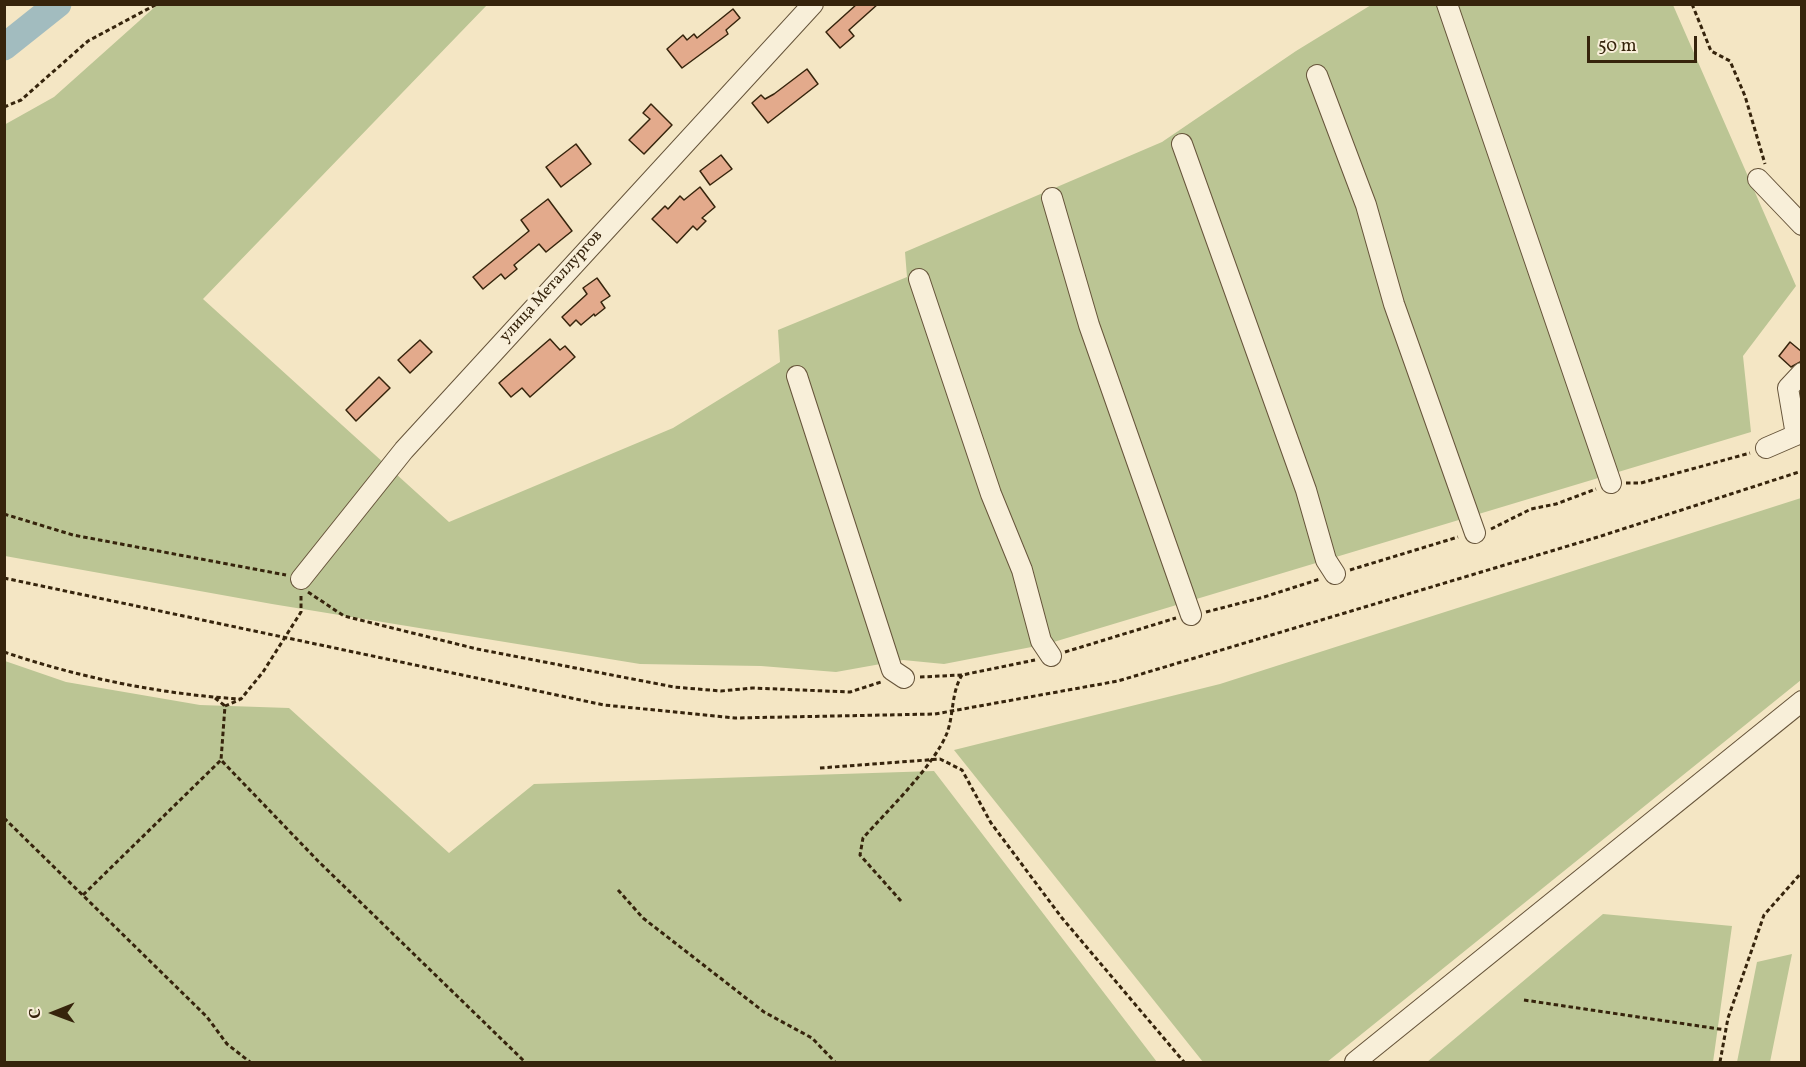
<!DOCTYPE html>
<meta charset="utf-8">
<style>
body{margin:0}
#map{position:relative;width:1806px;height:1067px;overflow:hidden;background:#f4e6c4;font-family:Vollkorn,serif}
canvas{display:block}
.frame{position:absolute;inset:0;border:6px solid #36240c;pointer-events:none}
.north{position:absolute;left:24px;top:983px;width:60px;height:60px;-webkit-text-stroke:4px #f8efd9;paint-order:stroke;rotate:269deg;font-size:16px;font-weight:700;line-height:24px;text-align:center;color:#36240c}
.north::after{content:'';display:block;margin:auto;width:21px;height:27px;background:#36240c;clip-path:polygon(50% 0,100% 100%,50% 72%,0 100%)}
.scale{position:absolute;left:1587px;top:36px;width:110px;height:27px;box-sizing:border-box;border:3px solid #36240c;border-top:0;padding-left:8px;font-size:18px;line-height:21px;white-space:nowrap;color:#36240c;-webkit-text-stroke:4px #f8efd9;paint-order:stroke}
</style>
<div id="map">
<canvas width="1806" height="1067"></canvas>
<div class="frame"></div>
<div class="north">С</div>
<div class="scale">50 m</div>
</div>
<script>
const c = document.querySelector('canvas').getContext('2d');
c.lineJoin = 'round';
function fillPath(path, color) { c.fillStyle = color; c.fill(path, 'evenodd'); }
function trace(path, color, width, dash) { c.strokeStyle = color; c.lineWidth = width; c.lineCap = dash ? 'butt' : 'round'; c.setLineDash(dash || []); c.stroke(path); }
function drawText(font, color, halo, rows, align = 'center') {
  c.font = font + ' Vollkorn,serif'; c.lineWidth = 6; c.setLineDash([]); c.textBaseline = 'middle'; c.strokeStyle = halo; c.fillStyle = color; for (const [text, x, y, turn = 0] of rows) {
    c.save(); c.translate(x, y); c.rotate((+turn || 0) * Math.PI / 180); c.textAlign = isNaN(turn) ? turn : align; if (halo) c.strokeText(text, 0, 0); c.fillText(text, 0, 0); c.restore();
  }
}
const green = new Path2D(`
 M157 5H487L203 299 449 522 673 428 780 362 778 330 907 277 905 252 1162 142 1296 51 1371 5H1673L1796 286 1743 356 1751 432 1047 644 944 664 903 660 836 672 761 666 640 664 272 604 5 556 4 125 54 97Z
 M1801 498V680L1327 1062H1203L954 750 1220 684Z
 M5 661 66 682 200 705 289 708 449 853 534 784 934 771 1157 1062H5Z
 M1603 914 1732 926 1713 1062H1427Z
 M1792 954 1770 1062H1737L1757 962Z`);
const river = new Path2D(`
 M4 47 58 4`);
const building = new Path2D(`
 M857 4H878L849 30 854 36 840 48 826 32Z
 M733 9 740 18 726 30 728 34 682 68 667 49 683 35 687 40 694 34 697 38Z
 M807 69 818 84 768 123 752 103 761 95 765 99 774 94Z
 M651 104 672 125 644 154 629 140 650 119 643 113Z
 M576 144 591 164 561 187 546 167Z
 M721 155 732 169 710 185 700 171Z
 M700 187 715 207 702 218 706 221 697 230 693 226 677 243 652 219 665 206 668 209 680 196 684 200Z
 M548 199 572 231 546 252 539 244 514 265 517 269 505 279 501 274 483 289 473 277 529 231 521 220Z
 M597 278 610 296 601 302 605 308 595 316 594 314 581 325 576 320 570 326 562 317 587 294 583 288Z
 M550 339 560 350 565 346 575 357 530 397 522 388 511 397 499 383Z
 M420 340 432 352 410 373 398 360Z
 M1790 342 1802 352V361L1791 367 1779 356Z
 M379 377 390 388 356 421 346 410Z`);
const path = new Path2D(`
 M1692 4 1711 51 1730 61 1745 96 1765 164
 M4 107 21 100 88 41 157 4
 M1626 483H1641L1750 453
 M4 514 73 535 286 575
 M1491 529 1531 509 1556 504 1596 489
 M1350 570 1458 537
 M4 578 604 705 735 718 935 714 1118 681 1598 537 1802 471
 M308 592 344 616 477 649 674 687 721 691 752 688 850 692 881 682
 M301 596V612L263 672 241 699 225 706 221 760 318 861 525 1062
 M1206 612 1264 597 1320 579
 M4 652C81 678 160 694 240 699
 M1065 652 1176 618
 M920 677 962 675 1035 660
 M215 698 225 706
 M820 768 940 759 962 770 991 823 1062 918 1184 1062
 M4 818 207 1017 227 1044 250 1062
 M618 890 643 918 764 1012 812 1038 835 1062
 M83 895 221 760
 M901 901 860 855 863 838C887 811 934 766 947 733 954 714 951 693 962 675
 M1524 1000 1726 1030
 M1720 1062 1728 1018 1764 915 1802 872`);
const minor = new Path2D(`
 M1447 4 1611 483
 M1317 75 1366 205 1394 304 1475 533
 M1182 144 1306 490 1326 560 1335 574
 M1758 179 1802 225
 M1052 198 1089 325 1191 615
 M919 279 991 494 1022 570 1041 641 1051 656
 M1802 373 1788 388 1796 435 1802 433
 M797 376 892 670 904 678
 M1766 448 1796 435
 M301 579 404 450 813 4
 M1355 1062 1802 701`);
const streetNames = [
 ["улица Металлургов",552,287,-48]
];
fillPath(green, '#bbc594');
trace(river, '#a2bcbf', 27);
fillPath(building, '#e3aa8c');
trace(building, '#36240c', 1.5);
trace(minor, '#66543a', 22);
trace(path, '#36240c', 3, [4.5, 3]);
trace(minor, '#f8efd9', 20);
drawText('16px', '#36240c', '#f8efd9', streetNames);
</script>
